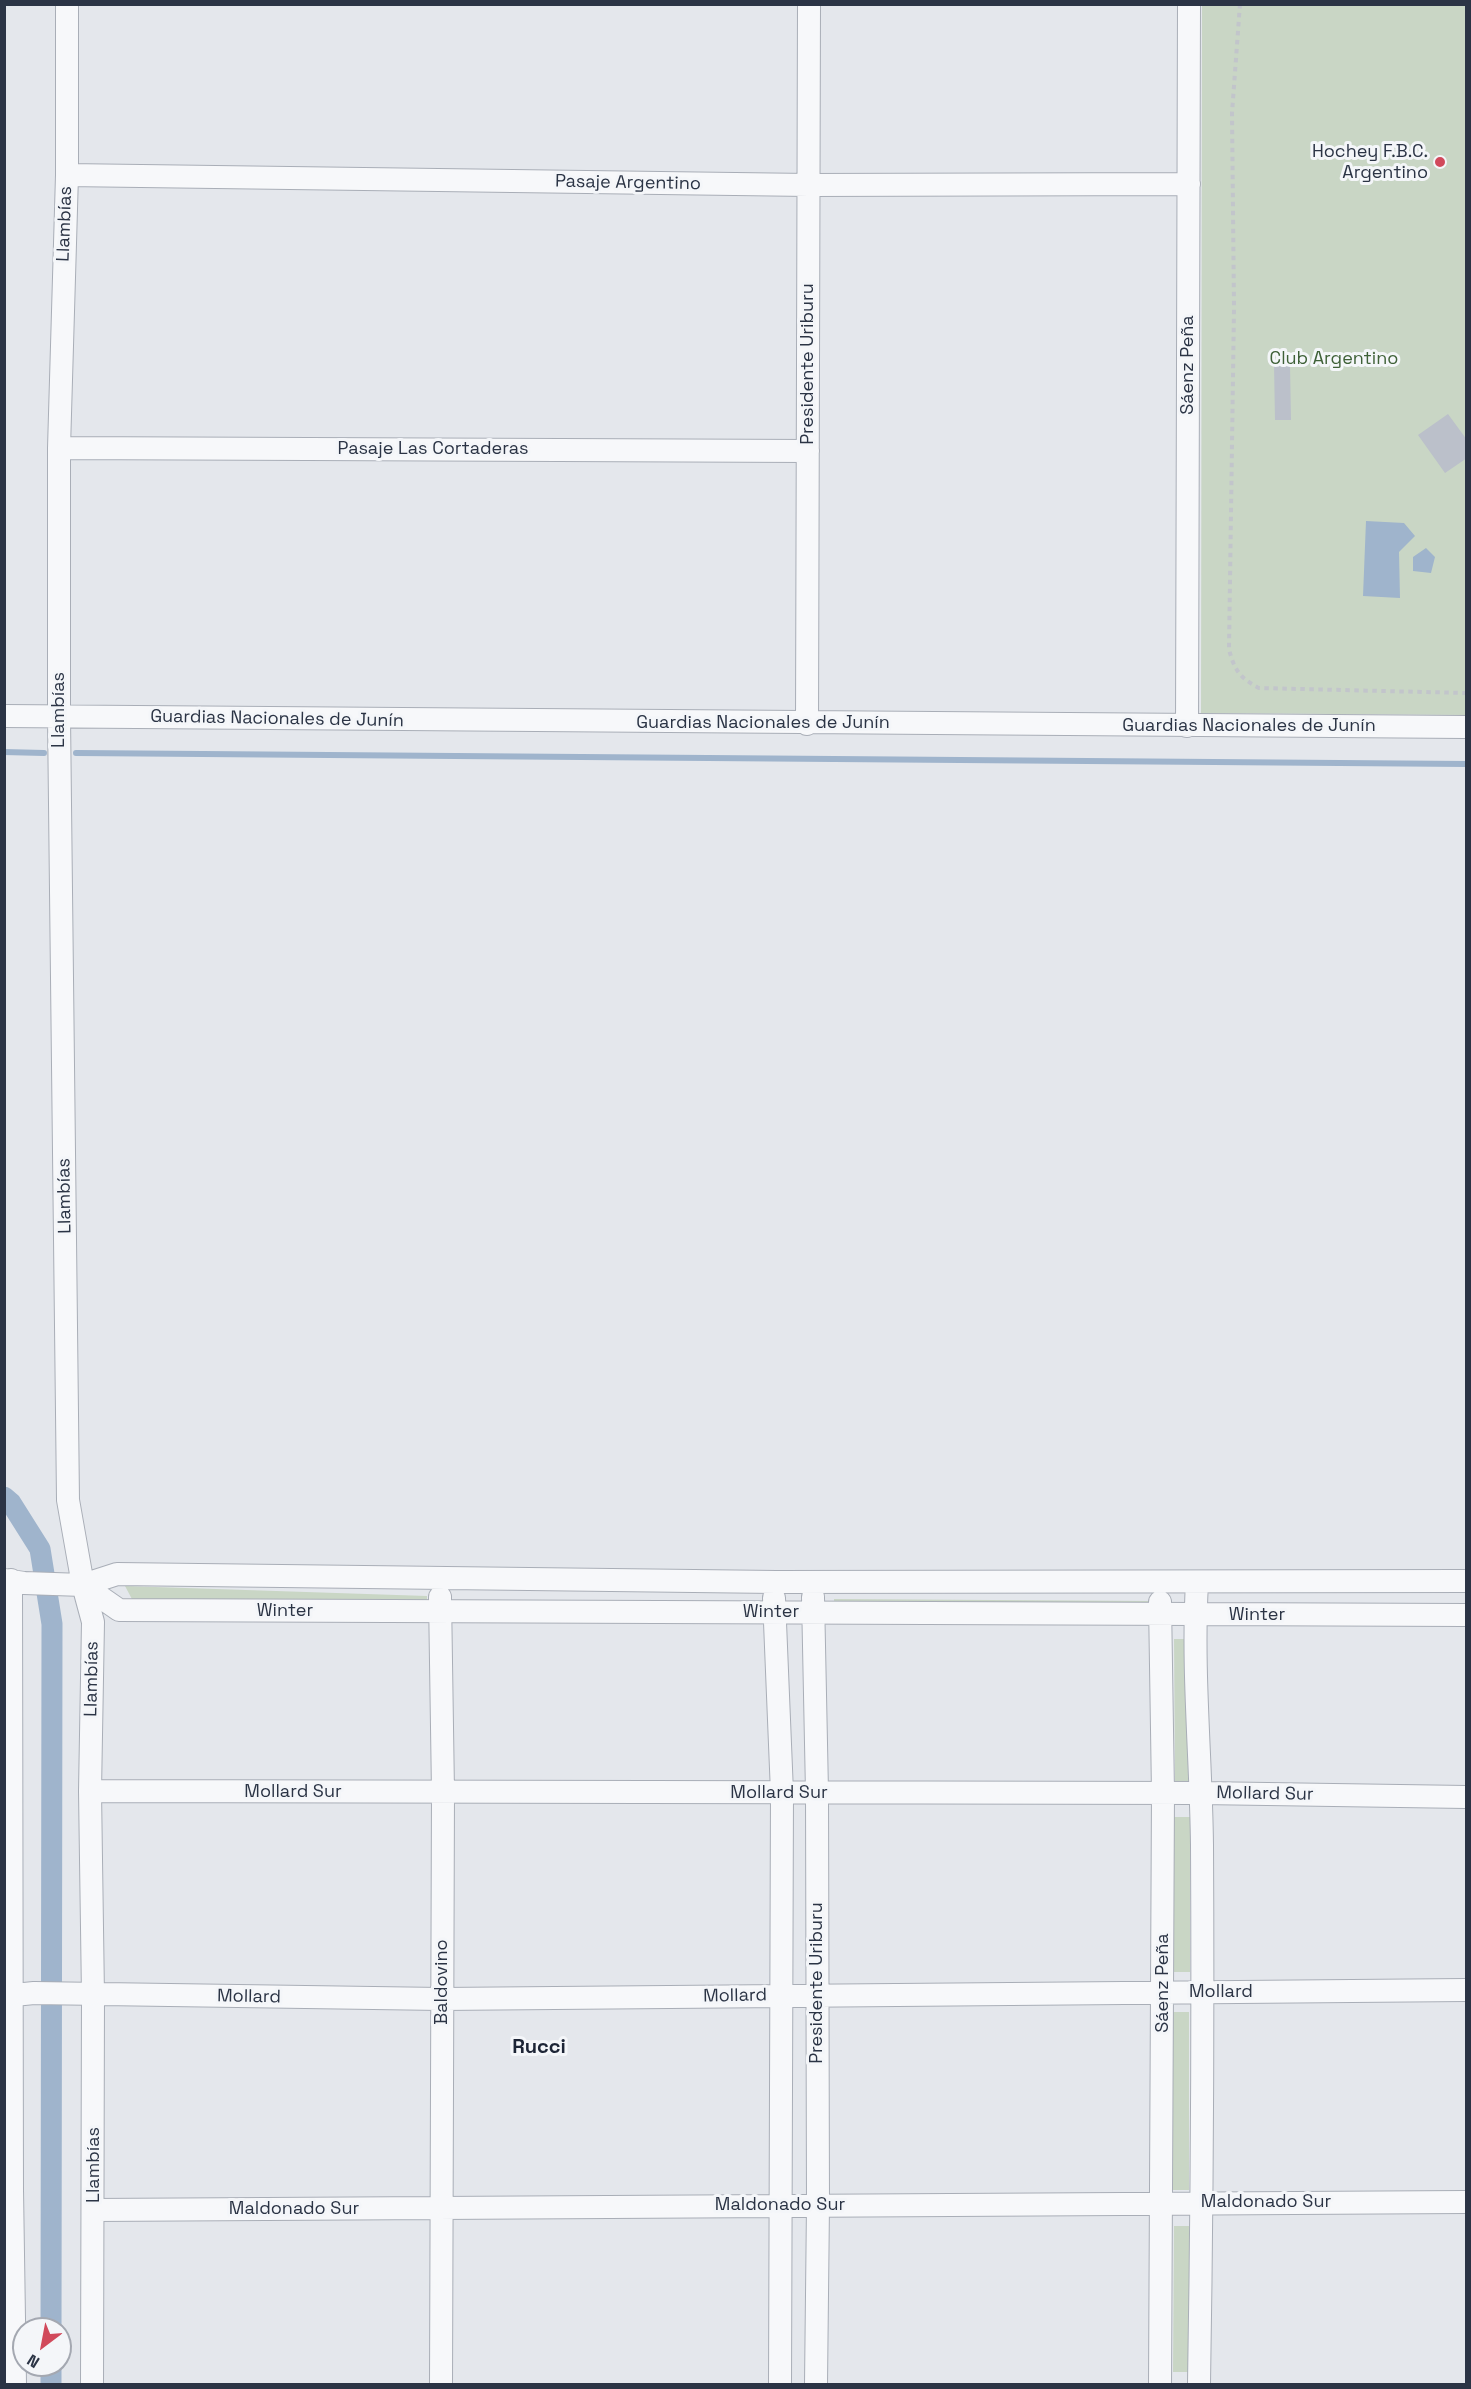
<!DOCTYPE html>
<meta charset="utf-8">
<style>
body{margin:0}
#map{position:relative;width:1471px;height:2389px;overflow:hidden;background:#e4e7ec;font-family:"Space Grotesk",sans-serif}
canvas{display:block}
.frame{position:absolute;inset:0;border:6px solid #2b3445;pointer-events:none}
.north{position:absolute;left:12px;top:2317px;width:60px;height:60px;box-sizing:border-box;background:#f4f6f9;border:2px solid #a4a8b1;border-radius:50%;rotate:212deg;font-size:16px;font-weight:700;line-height:24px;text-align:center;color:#2b3445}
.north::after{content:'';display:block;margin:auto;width:21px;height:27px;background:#d1495b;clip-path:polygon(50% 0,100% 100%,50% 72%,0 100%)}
</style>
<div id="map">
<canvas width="1471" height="2389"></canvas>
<div class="frame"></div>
<div class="north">N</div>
</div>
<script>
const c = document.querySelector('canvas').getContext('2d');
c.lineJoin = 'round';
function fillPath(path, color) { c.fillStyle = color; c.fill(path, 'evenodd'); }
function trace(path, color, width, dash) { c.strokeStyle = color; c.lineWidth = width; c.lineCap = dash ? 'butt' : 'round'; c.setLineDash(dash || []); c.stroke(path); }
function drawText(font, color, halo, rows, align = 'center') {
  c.font = font + ' "Space Grotesk",sans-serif'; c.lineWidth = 6; c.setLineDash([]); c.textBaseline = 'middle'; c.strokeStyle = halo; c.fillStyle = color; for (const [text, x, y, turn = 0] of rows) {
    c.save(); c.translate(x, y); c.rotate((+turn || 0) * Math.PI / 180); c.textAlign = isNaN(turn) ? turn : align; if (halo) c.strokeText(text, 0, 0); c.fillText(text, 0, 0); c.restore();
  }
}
const green = new Path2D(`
 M1202 5H1466V715L1201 713Z
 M125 1586 427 1596V1610L133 1601Z
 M834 1599 1150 1601V1615L834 1613Z
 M1174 1639H1187L1188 1781H1175Z
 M1174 1817H1190V1972H1174Z
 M1173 2012H1189V2190H1172Z
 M1174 2226H1189V2372H1173Z`);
const water = new Path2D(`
 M1366 521 1404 523 1415 536 1399 552 1400 598 1363 596Z
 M1426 548 1435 557 1431 573 1413 571V557Z`);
const stream = new Path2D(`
 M4 752 44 753
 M76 753 1466 764`);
const canal = new Path2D(`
 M4 1497 11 1503 40 1549 52 1624 51 2329
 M51 2384V2365`);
const building = new Path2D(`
 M1274 365H1290L1291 420H1275Z
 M1448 414 1467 440V458L1445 473 1418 435Z`);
const path = new Path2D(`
 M1240 4 1232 113 1234 308 1229 649C1234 670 1240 678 1259 688L1466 693`);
const minor = new Path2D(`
 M67 4V175L59 448V717L68 1500 83 1585 93 1622 90 1791 93 1996 92 2384
 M67 175 809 185 1189 184
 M59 448 808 451
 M4 716 1466 727
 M807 724 809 4
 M1187 726 1189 4
 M4 1580 24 1583 83 1585 117 1574 776 1582 1466 1581
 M11 1580 12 2189 15 2384
 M1197 1583C1192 1670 1201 1758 1202 1845 1203 2025 1202 2205 1199 2384
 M83 1585 119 1610 1466 1615
 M440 1597 443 1792 441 2384
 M813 1597 817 1792 818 2205 816 2384
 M774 1598 782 1793 780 2384
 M90 1791 1201 1793 1466 1797
 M4 1996 34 1993 441 1999 1466 1990
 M94 2210 1466 2202
 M1160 2384 1163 1793 1160 1602`);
const markers = [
 [1440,162,6,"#d1495b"]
];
const poiNames = [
 ["Hochey F.B.C.",1428,152],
 ["Argentino",1428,173]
];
const streetNames = [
 ["Pasaje Argentino",628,183,1],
 ["Llambías",65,224,-88],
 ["Presidente Uriburu",808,364,-90],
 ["Sáenz Peña",1188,365,-90],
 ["Pasaje Las Cortaderas",433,449],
 ["Llambías",59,710,-90],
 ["Guardias Nacionales de Junín",277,719,1],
 ["Guardias Nacionales de Junín",763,723],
 ["Guardias Nacionales de Junín",1249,726],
 ["Llambías",65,1196,-91],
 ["Winter",285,1611],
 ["Winter",771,1612],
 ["Winter",1257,1615],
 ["Llambías",92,1679,-89],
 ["Mollard Sur",293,1792],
 ["Mollard Sur",779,1793],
 ["Mollard Sur",1265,1794,1],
 ["Baldovino",442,1982,-90],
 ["Presidente Uriburu",817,1983,-90],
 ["Sáenz Peña",1163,1983,-90],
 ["Mollard",1221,1992],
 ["Mollard",735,1996,-1],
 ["Mollard",249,1997,1],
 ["Llambías",94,2165,-90],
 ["Maldonado Sur",1266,2202],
 ["Maldonado Sur",780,2205],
 ["Maldonado Sur",294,2209]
];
const parkNames = [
 ["Club Argentino",1334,359]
];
const neighbourhoodNames = [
 ["Rucci",539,2048]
];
fillPath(green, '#c9d6c5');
fillPath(water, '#9fb4cc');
trace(stream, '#9fb4cc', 6);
trace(canal, '#9fb4cc', 21);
fillPath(building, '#bbc0ca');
trace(minor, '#a9aeb7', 24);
trace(path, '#c2c5cb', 4, [4.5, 4.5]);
trace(minor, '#f7f8fa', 22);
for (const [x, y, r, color] of markers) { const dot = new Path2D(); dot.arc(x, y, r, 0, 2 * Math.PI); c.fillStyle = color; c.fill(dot); trace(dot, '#f4f6f9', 2); }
drawText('18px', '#2b3445', '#f4f6f9', poiNames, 'right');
drawText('18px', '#2b3445', '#f4f6f9', streetNames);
drawText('18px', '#3f6138', '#f4f6f9', parkNames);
drawText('bold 20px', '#1d2536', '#f4f6f9', neighbourhoodNames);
</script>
